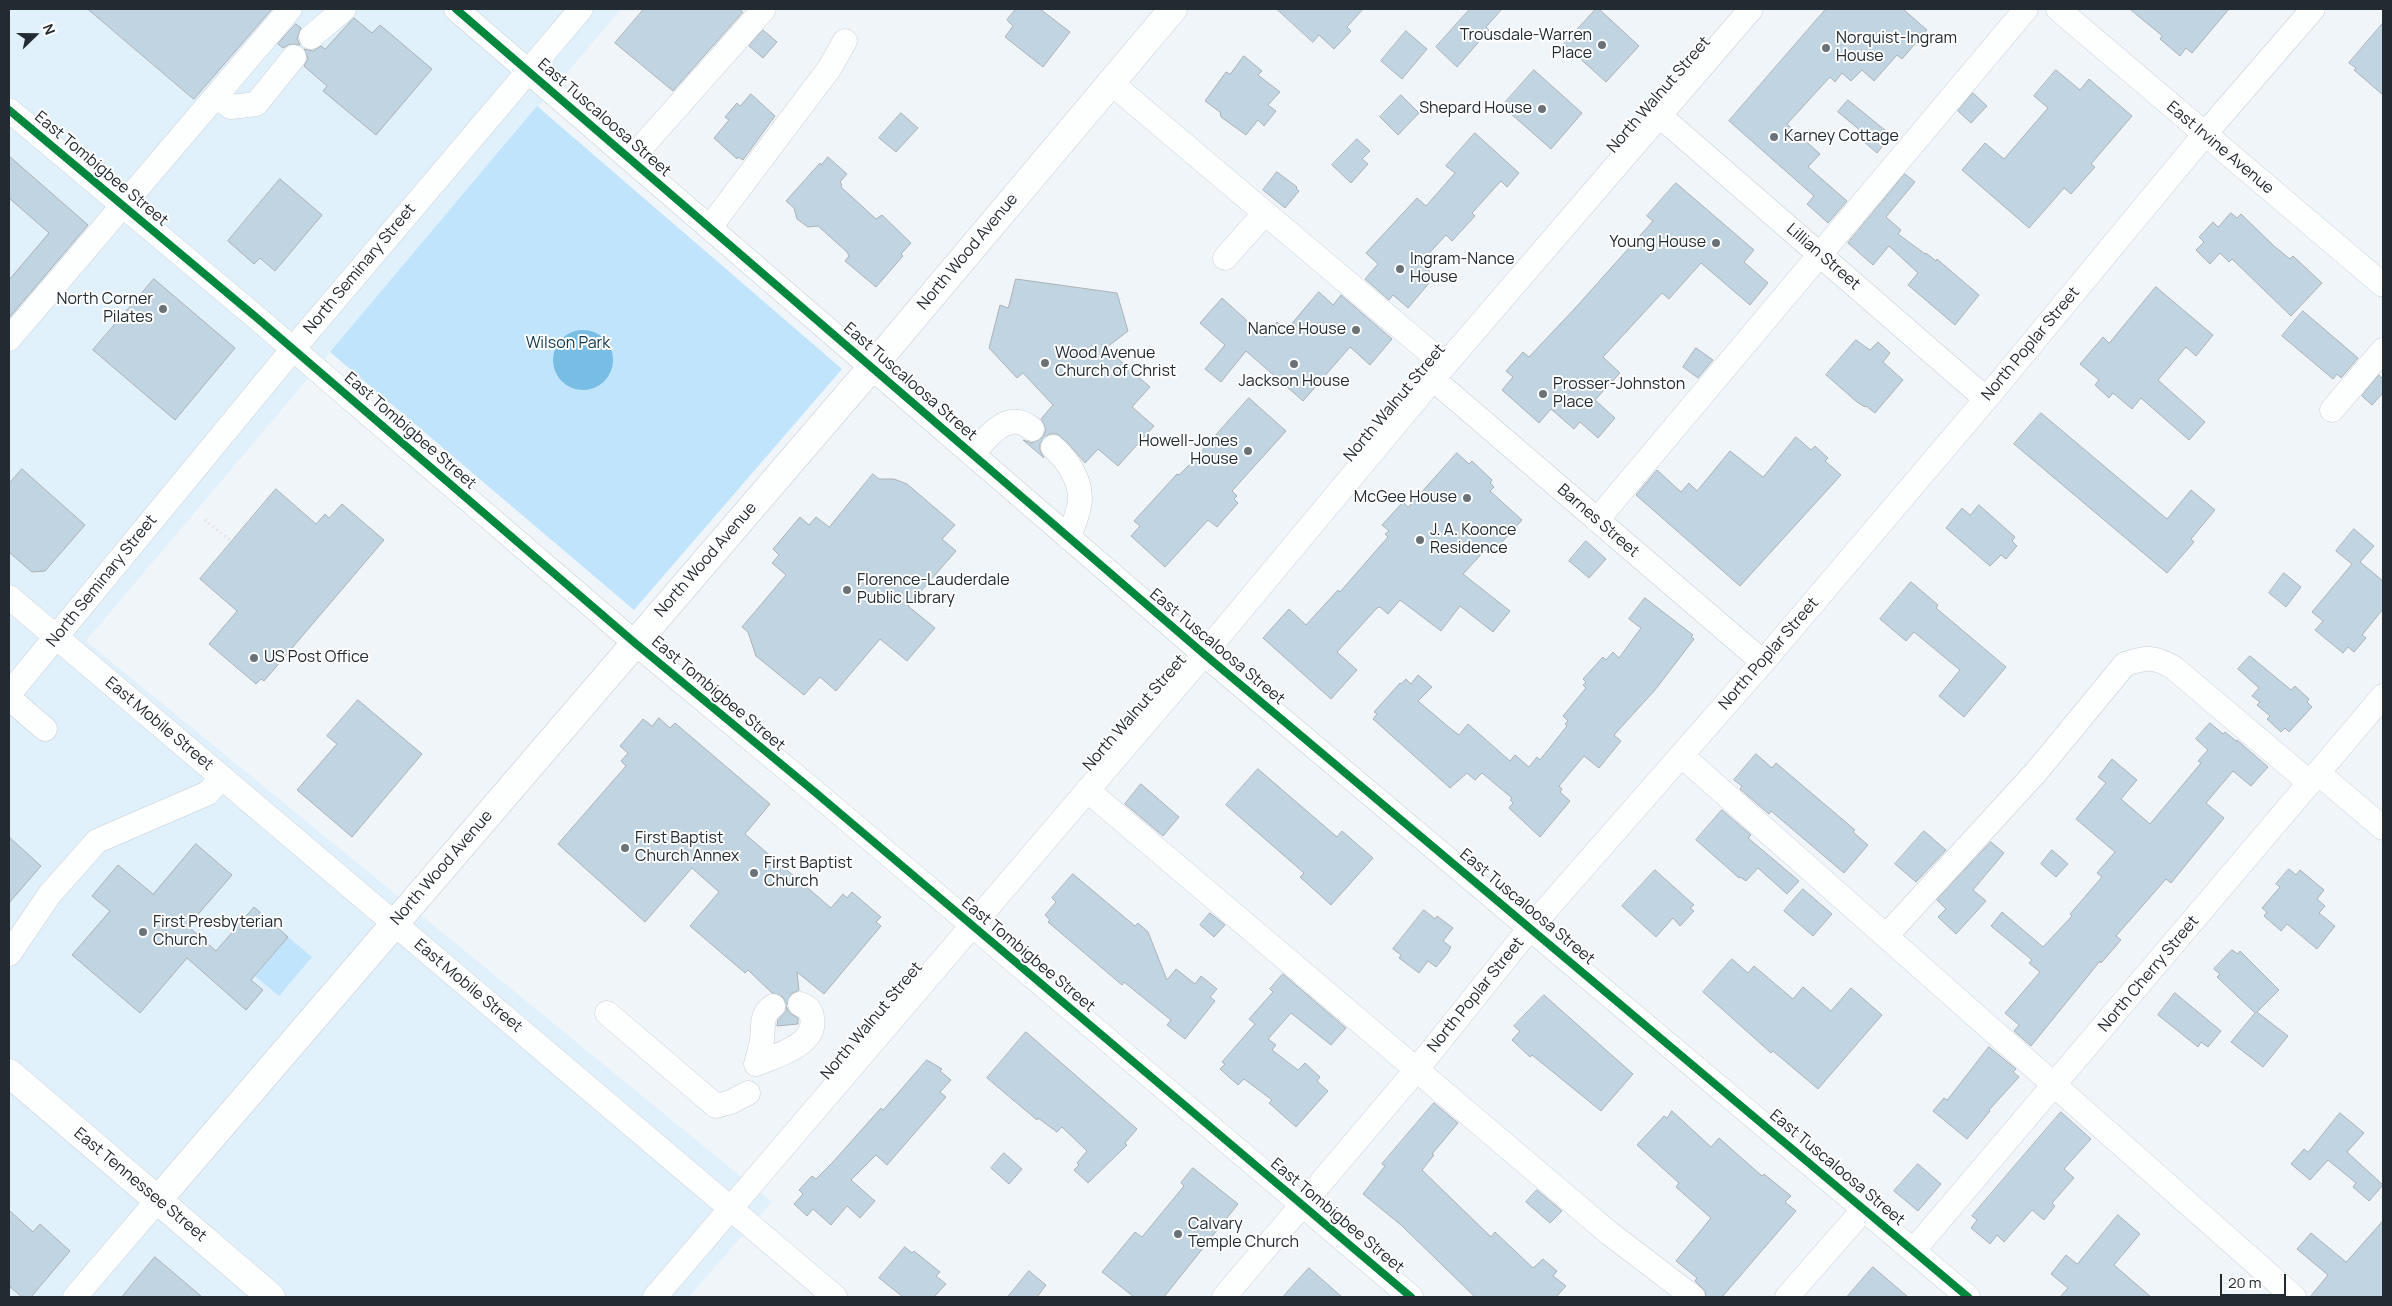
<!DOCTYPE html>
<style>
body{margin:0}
#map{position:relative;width:2392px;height:1306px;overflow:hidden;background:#f0f5fa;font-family:Manrope,sans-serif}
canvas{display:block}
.frame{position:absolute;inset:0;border:10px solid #222b31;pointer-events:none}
.north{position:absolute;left:10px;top:10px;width:50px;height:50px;-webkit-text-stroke:4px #fff;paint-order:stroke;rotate:68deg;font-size:14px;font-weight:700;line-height:20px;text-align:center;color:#222b31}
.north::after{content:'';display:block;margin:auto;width:18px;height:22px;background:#222b31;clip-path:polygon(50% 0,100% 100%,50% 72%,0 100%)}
.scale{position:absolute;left:2220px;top:1274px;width:66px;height:22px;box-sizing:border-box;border:2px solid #222b31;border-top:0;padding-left:6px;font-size:15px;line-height:18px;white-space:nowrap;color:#222b31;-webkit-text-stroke:4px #fff;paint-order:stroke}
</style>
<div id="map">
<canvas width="2392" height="1306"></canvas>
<div class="frame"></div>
<div class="north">N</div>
<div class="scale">20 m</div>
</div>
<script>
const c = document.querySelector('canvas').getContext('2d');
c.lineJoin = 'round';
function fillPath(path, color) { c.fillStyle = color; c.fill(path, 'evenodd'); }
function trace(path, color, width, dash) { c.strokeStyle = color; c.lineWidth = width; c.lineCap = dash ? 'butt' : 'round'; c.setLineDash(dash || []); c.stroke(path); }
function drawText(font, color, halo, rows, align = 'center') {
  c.font = font + ' Manrope,sans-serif'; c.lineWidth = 4; c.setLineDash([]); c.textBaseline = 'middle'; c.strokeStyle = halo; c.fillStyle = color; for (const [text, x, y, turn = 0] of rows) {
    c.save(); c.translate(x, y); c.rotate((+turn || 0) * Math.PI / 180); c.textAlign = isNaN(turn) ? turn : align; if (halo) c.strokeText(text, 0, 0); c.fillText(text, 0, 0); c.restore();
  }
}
const built = new Path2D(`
 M9 9H621L86 641 772 1202 689 1297H9Z`);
const green = new Path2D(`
 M537 106 842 369 634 610 330 352Z
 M288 937 312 957 279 996 255 976Z`);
const water = new Path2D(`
 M553 360a30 30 0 1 1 60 0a30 30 0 1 1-60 0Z`);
const building = new Path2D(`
 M88 9H272L194 99Z
 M644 9H739L743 12 673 91 615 43Z
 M1016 9H1040L1070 32 1043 67 1005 37 1013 26 1007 20Z
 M1277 9H1363L1347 27 1351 31 1334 49 1319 35 1313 42Z
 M1470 9H1502L1486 27 1489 30 1457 67 1436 47Z
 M1596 9H1599L1639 46 1606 82 1564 44Z
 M1826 9H1903L1927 30 1902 59 1897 55 1874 81 1862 70 1851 81 1842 73 1835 82 1830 77 1787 124 1820 154 1808 167 1847 201 1828 223 1807 204 1814 196 1729 121Z
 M2130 9H2229L2192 53 2186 48 2180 56 2160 39 2162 36Z
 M354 18 372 33 380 25 432 69 376 135 323 91 327 86 304 66 308 59 304 49 313 51 321 46 325 49Z
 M2383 23V95L2354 70 2356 68 2349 63Z
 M296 24 301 28 297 39 300 45 290 44 283 48 278 44Z
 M763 30 777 42 763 58 749 46Z
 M1406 31 1427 49 1402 79 1381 61Z
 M1244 56 1262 71 1258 75 1280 92 1268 105 1276 111 1264 126 1258 120 1246 135 1221 117 1220 112 1205 101 1226 72 1230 74Z
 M1534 70 1582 113 1551 149 1502 106Z
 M2056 70 2080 90 2089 79 2132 116 2091 164 2095 167 2071 194 2064 188 2029 228 1962 170 1985 143 2004 159 2048 108 2034 96Z
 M1973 93 1987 106 1971 123 1958 111Z
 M751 94 775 116 743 160 738 157 737 159 714 138 729 120 725 117 737 103 740 106Z
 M1401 95 1419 113 1398 135 1380 117Z
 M1848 100 1891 135 1877 153 1863 141 1867 136 1838 112Z
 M901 113 918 128 896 152 879 138Z
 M1475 133 1519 173 1507 187 1501 181 1472 213 1475 216 1452 241 1446 235 1420 263 1435 276 1408 308 1393 295 1389 300 1365 279 1378 264 1366 253 1417 198 1426 206 1455 173 1446 166Z
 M1357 139 1370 151 1362 159 1368 164 1351 183 1332 165Z
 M9 156 88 225 9 318V280L49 233 9 198Z
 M828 157 847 174 840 182 842 185 841 187 876 219 882 215 911 243 901 254 903 256 876 287 845 261 849 256 847 252 818 226 808 227 797 219 794 208 786 201 820 163 821 165Z
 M1277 172 1297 187 1296 188 1299 191 1285 208 1263 190Z
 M1905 174 1915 182 1886 217 1901 230 1898 234 1925 254 1926 253 1936 261 1937 259 1979 295 1955 325 1908 285 1918 273 1889 246 1873 265 1848 243Z
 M280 179 322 215 275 271 260 258 254 264 228 241Z
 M1676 183 1754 250 1744 262 1768 283 1750 305 1701 263 1669 299 1662 293 1603 357 1620 373 1595 400 1615 418 1598 438 1580 422 1574 429 1551 409 1539 423 1502 390 1513 377 1506 371 1523 352 1529 357 1578 305 1653 221 1647 216Z
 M2231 213 2237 218 2241 214 2274 246 2290 259 2293 256 2322 283 2291 316 2232 259 2229 262 2220 253 2210 264 2196 250 2204 242 2199 237 2213 222 2218 227Z
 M154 279 235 348 175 420 93 350Z
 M1016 279 1117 293 1128 331 1106 348 1150 387 1132 407 1154 426 1118 466 1098 449 1085 463 1068 443 1057 434H1049L1040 443V450L1044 458 1023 440 1032 443 1043 437 1046 429 1041 419 1053 405 1023 373 1017 378 989 348 1000 305 1008 308Z
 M2156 287 2213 335 2196 356 2186 347 2158 380 2205 422 2189 440 2141 398 2132 409 2113 393 2109 398 2095 385 2099 380 2080 364 2103 337 2109 343Z
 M1319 292 1333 305 1341 295 1392 339 1370 365 1350 347 1303 401 1246 351 1221 382 1205 369 1225 345 1200 323 1222 298 1265 337 1277 322 1286 330Z
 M2303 311 2358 358 2341 378 2337 374 2333 379 2282 336Z
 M1856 340 1870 350 1878 342 1890 353 1883 362 1903 380 1875 413 1866 406 1865 407 1857 402 1826 375Z
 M1696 348 1713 360 1698 378 1683 367Z
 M2379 375 2383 379V393L2372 405 2362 396Z
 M1249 398 1286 431 1232 491 1237 496 1234 499 1238 503 1217 527 1208 520 1165 567 1131 536 1140 526 1134 521 1177 474 1179 475 1191 463Z
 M2041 413 2167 519 2191 490 2215 510 2191 539 2194 542 2167 573 2014 444Z
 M1796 437 1811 450 1815 446 1828 458 1825 461 1841 475 1740 586 1636 495 1657 470 1681 492 1689 483 1697 491 1730 451 1763 477Z
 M1457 453 1469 464 1472 461 1492 480 1490 483 1494 487 1490 491 1522 520 1493 552 1488 547 1463 574 1510 611 1493 632 1460 606 1441 631 1400 600 1388 614 1380 607 1377 608 1337 652 1357 670 1331 699 1263 638 1289 609 1306 625 1338 590 1340 592 1388 537 1385 534 1389 531 1382 525 1403 502 1408 507Z
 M22 469 85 525 45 571 32 572 9 552V484Z
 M873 474 879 479H894L907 484 955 525 942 539 956 551 908 606 935 628 907 661 880 639 836 691 820 677 804 695 756 656 748 632 742 627 786 575 772 563 779 555 773 549 800 517 809 525 816 517 829 527Z
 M276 489 316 524 325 514 329 518 342 504 384 540 264 681 261 679 256 684 209 644 237 611 200 579Z
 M1979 505 2015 537 2012 541 2017 546 2006 559 2001 555 1990 566 1946 528 1962 508 1970 515Z
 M2354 529 2374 546 2360 562 2383 581V609L2362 635 2366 638 2354 652 2348 647 2343 653 2315 630 2323 621 2312 612 2352 564 2336 551Z
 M1586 541 1606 559 1589 578 1569 561Z
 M2284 573 2301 587 2286 607 2269 593Z
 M1911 582 1938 605 1936 608 2006 667 1964 717 1939 696 1960 670 1914 632 1906 641 1880 619Z
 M1645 598 1693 635 1691 637 1694 639 1655 690 1614 735 1621 741 1599 768 1584 756 1559 786 1562 789 1560 792 1570 801 1540 837 1509 808 1513 803 1510 800 1512 798 1482 773 1475 780 1467 773 1450 788 1373 719 1377 714 1374 712 1400 683 1401 684 1406 679 1411 684 1418 675 1432 687 1418 701 1451 729 1459 735 1468 724 1510 761 1515 755 1529 767 1537 757 1540 760 1567 726 1565 724 1568 721 1563 716 1586 688 1583 685 1586 682 1583 679 1603 657 1606 660 1613 652 1619 658 1641 628 1629 619Z
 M2250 656 2291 690 2295 686 2309 699 2307 702 2312 707 2289 732 2285 728 2281 732 2267 719 2270 716 2257 705 2260 702 2252 696 2259 688 2238 669Z
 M358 700 422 754 352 837 297 790 337 744 327 736Z
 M659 718 670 728 675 723 770 804 745 834 831 908 843 894 847 898 852 892 881 917 876 922 881 926 824 994 797 972 799 990 791 994 787 1005 783 997 772 993 748 970 745 973 690 926 719 892 692 868 645 922 558 844 626 766 621 761 628 753 620 746 643 719 652 726Z
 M2210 723 2223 734 2225 732 2236 741 2237 740 2268 767 2251 786 2233 771 2206 803 2224 818 2171 883 2166 879 2116 936 2121 940 2101 963 2100 961 2031 1046 2014 1031 2019 1025 2005 1013 2040 972 2029 963 2032 960 1991 926 2002 912 2043 947 2072 916 2070 914 2102 877 2097 873 2115 852 2076 819 2106 783 2098 777 2112 759 2137 780 2121 799 2150 824 2201 763 2198 761 2208 750 2196 739Z
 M1756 754 1772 768 1776 763 1855 830 1853 832 1868 845 1844 873 1771 811 1769 814 1740 789 1742 786 1734 780Z
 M1258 769 1337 837 1342 831 1373 858 1331 905 1300 877 1304 873 1226 805Z
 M1141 784 1179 817 1163 836 1125 804Z
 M1722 810 1751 835 1748 838 1799 881 1787 894 1758 868 1746 881 1740 877 1739 878 1696 840Z
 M1924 831 1946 850 1916 882 1895 864Z
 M9 837 41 866 9 903Z
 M1991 842 2004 853 1973 890 1986 901 1956 934 1938 917 1946 909 1937 900Z
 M196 844 232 875 188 926 216 951 254 907 288 937 251 980 263 990 246 1010 187 958 140 1013 72 955 110 911 92 896 118 865 153 894Z
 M2052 850 2068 864 2056 877 2041 864Z
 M2289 869 2296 875 2300 870 2324 890 2317 899 2325 906 2319 913 2335 926 2317 949 2287 924 2281 931 2264 916 2267 912 2262 908 2280 887 2276 884Z
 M1655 870 1694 905 1690 908 1694 911 1680 926 1673 918 1656 937 1622 906Z
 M1073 874 1129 921 1135 926 1138 923 1148 932 1167 980 1176 969 1195 984 1201 976 1217 989 1210 997 1215 1001 1185 1039 1167 1025 1171 1020 1124 982 1122 985 1048 922 1050 920 1045 915 1056 902 1052 898Z
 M1803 889 1832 914 1813 936 1784 911Z
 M1424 910 1435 919 1437 916 1453 928 1443 941 1451 947 1447 954 1436 967 1428 961 1419 973 1399 958 1401 955 1393 949Z
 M1210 913 1225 925 1214 937 1200 925Z
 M2232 950 2238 954 2240 951 2279 990 2257 1012 2288 1036 2263 1067 2231 1042 2255 1013 2217 977 2220 974 2214 969Z
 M1732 959 1748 973 1754 966 1793 999 1803 987 1831 1011 1851 988 1882 1015 1818 1089 1773 1051 1771 1053 1703 992Z
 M1283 974 1346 1028 1331 1045 1291 1013 1268 1039 1276 1045 1272 1050 1298 1070 1305 1063 1320 1077 1317 1081 1328 1091 1296 1127 1269 1103 1272 1100 1244 1079 1238 1085 1220 1069 1225 1064 1222 1062 1255 1024 1249 1019 1273 992 1270 989Z
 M2175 993 2221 1031 2208 1047 2201 1042 2198 1047 2158 1015Z
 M1544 995 1633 1074 1601 1111 1532 1055 1530 1057 1512 1040 1520 1031 1514 1026Z
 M786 1006 790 1013 798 1018V1024L777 1026 778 1020 786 1011Z
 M1026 1032 1137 1129 1125 1143 1127 1145 1088 1183 1074 1170 1079 1165 1077 1163 1087 1151 1062 1127 1057 1132 1038 1118 1037 1120 987 1078Z
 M1989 1047 2016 1069 2013 1072 2019 1077 1989 1110 1990 1111 1967 1139 1933 1111 1944 1098 1947 1100Z
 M927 1060 942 1069 940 1071 951 1080 940 1092 946 1097 887 1165 876 1155 851 1180 875 1201 860 1218 847 1206 831 1225 813 1209 807 1216 794 1204 803 1194 799 1190 812 1176 816 1179 832 1163 881 1108 883 1110Z
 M1434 1103 1458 1123 1432 1154 1434 1155 1422 1170 1491 1237 1495 1232 1533 1268 1543 1259 1557 1271 1553 1276 1566 1286 1556 1297H1475L1401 1225 1363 1194 1385 1166 1382 1164Z
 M1672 1111 1711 1147 1719 1138 1762 1176 1764 1174 1791 1196 1785 1202 1796 1211 1722 1297H1706L1705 1291 1695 1281 1697 1278 1676 1261 1711 1218 1676 1187 1679 1183 1637 1145 1664 1116 1667 1118Z
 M2061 1112 2091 1139 2064 1169 2074 1178 2052 1203 2055 1206 2044 1220 2032 1210 2004 1242 1997 1235 1990 1244 1971 1228 1977 1220 1972 1216Z
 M2340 1113 2364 1133 2347 1152 2383 1185 2369 1201 2353 1187 2356 1183 2328 1160 2310 1180 2291 1164 2304 1149 2308 1152Z
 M1004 1153 1022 1169 1009 1184 991 1168Z
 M1918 1164 1941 1184 1918 1211 1894 1191Z
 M1193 1168 1238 1204 1164 1297H1134L1102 1272 1135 1232 1142 1237 1184 1186 1181 1183Z
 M1537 1190 1562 1211 1550 1223 1526 1202Z
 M9 1210 33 1232 40 1224 70 1251 31 1297H22L9 1286Z
 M2118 1215 2140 1234 2114 1265 2151 1297H2060L2068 1288 2051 1274 2066 1255 2077 1264Z
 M2383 1221V1297H2310L2328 1275 2297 1249 2311 1233 2346 1262Z
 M905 1247 912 1253 914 1251 940 1272 936 1276 946 1284 934 1297H903L879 1278Z
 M155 1257 202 1297H122Z
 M1873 1267 1908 1297H1847Z
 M1309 1268 1342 1297H1283Z
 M1029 1271 1046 1285 1037 1297H1008Z`);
const path = new Path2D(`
 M205 520 232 542`);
const minor = new Path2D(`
 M456 9 1204 654 1968 1297
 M2058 9 2383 285
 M311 37 344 9
 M1110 82 1445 365
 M216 96 231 107 256 104 294 57
 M9 110 257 318 635 643 816 793 1411 1297
 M1660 116 1986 399
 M631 159 764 9
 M710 227 829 69 845 41
 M1225 258 1265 213
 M9 339 290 9
 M1433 379 1763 662
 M2332 410 2383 350
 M1053 447C1068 461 1080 478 1080 499 1080 511 1072 527 1069 538
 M972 454C988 437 1008 408 1032 429
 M1597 520 2026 9
 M9 597 835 1297
 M9 694 293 349 581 9
 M9 698 45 729
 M1681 755 2294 1297
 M2318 773 2383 828
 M1087 790 1609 1233 1693 1297
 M1886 936 2037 771 2125 664C2147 657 2154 656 2174 668L2310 783
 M9 954 50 894 97 841 208 793 222 777
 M773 1006C760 1015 764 1026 762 1040 761 1048 758 1056 756 1064 775 1056 818 1045 812 1017 811 1010 806 1006 800 1004
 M607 1013 716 1106 731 1102 748 1093
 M1913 1251 2383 696
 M75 1297 157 1201
 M655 1297 1204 654 1433 379 1751 9
 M1224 1297 1417 1069 1530 928 1763 662 1986 399 2204 135 2313 9
 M1787 1297 1864 1209`);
const major = new Path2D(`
 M9 1073 271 1297
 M157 1201 872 367 1173 9`);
const cycleway = new Path2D(`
 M456 9 1204 654 1968 1297
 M9 110 257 318 635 643 816 793 1411 1297`);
const markers = [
 [1602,45,5,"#6a7277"],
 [1826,48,5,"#6a7277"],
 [1542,109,5,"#6a7277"],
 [1774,137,5,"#6a7277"],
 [1716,243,5,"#6a7277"],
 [1400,269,5,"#6a7277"],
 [163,309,5,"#6a7277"],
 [1356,330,5,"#6a7277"],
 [1045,363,5,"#6a7277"],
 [1294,364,5,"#6a7277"],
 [1543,394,5,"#6a7277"],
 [1248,451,5,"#6a7277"],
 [1467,498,5,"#6a7277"],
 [1420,540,5,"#6a7277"],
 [847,590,5,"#6a7277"],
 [254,658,5,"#6a7277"],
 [625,848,5,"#6a7277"],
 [754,873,5,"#6a7277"],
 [143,932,5,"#6a7277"],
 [1178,1234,5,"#6a7277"]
];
const poiNames = [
 ["Trousdale-Warren",1592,36,"right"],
 ["Place",1592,54,"right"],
 ["Norquist-Ingram",1836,39],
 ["House",1836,57],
 ["Shepard House",1532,109,"right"],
 ["Karney Cottage",1784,137],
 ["Young House",1706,243,"right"],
 ["Ingram-Nance",1410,260],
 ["House",1410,278],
 ["North Corner",153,300,"right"],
 ["Pilates",153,318,"right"],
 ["Nance House",1346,330,"right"],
 ["Wood Avenue",1055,354],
 ["Church of Christ",1055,372],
 ["Jackson House",1294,382,"center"],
 ["Prosser-Johnston",1553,385],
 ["Place",1553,403],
 ["Howell-Jones",1238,442,"right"],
 ["House",1238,460,"right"],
 ["McGee House",1457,498,"right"],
 ["J. A. Koonce",1430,531],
 ["Residence",1430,549],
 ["Florence-Lauderdale",857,581],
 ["Public Library",857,599],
 ["US Post Office",264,658],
 ["First Baptist",635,839],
 ["Church Annex",635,857],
 ["First Baptist",764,864],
 ["Church",764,882],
 ["First Presbyterian",153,923],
 ["Church",153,941],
 ["Calvary",1188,1225],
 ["Temple Church",1188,1243]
];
const streetNames = [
 ["North Walnut Street",1659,95,-49],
 ["East Tuscaloosa Street",604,118,41],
 ["East Irvine Avenue",2220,148,40],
 ["East Tombigbee Street",101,169,40],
 ["North Wood Avenue",968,252,-50],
 ["Lillian Street",1823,257,41],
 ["North Seminary Street",360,269,-50],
 ["North Poplar Street",2031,344,-50],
 ["East Tuscaloosa Street",910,382,41],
 ["North Walnut Street",1395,403,-50],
 ["East Tombigbee Street",410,431,41],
 ["Barnes Street",1598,521,41],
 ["North Wood Avenue",706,560,-49],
 ["North Seminary Street",102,581,-51],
 ["East Tuscaloosa Street",1217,647,40],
 ["North Poplar Street",1769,654,-49],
 ["East Tombigbee Street",718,694,40],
 ["North Walnut Street",1135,713,-49],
 ["East Mobile Street",159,724,40],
 ["North Wood Avenue",442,868,-49],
 ["East Tuscaloosa Street",1527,907,40],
 ["East Tombigbee Street",1028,955,40],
 ["North Cherry Street",2149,974,-50],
 ["East Mobile Street",468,986,40],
 ["North Poplar Street",1476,995,-51],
 ["North Walnut Street",872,1021,-50],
 ["East Tuscaloosa Street",1837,1168,40],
 ["East Tennessee Street",140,1185,40],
 ["East Tombigbee Street",1337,1216,40]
];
const parkNames = [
 ["Wilson Park",568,344]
];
fillPath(built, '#e1f1fc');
fillPath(green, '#c0e4fc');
fillPath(water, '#78bde4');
fillPath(building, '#c0d5e1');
trace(building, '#abb1b6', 1);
trace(minor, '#c8cfd4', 25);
trace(major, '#c8cfd4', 29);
trace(path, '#d9dbdc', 3, [1, 4]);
trace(minor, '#fdfefe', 24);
trace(major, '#fdfefe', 28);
trace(cycleway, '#00873e', 8);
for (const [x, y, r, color] of markers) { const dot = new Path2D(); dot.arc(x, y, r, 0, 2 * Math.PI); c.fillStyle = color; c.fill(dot); trace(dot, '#fff', 2); }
drawText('16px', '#222b31', '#fff', poiNames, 'left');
drawText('16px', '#222b31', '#fff', streetNames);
drawText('16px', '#0f384e', '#fff', parkNames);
</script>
